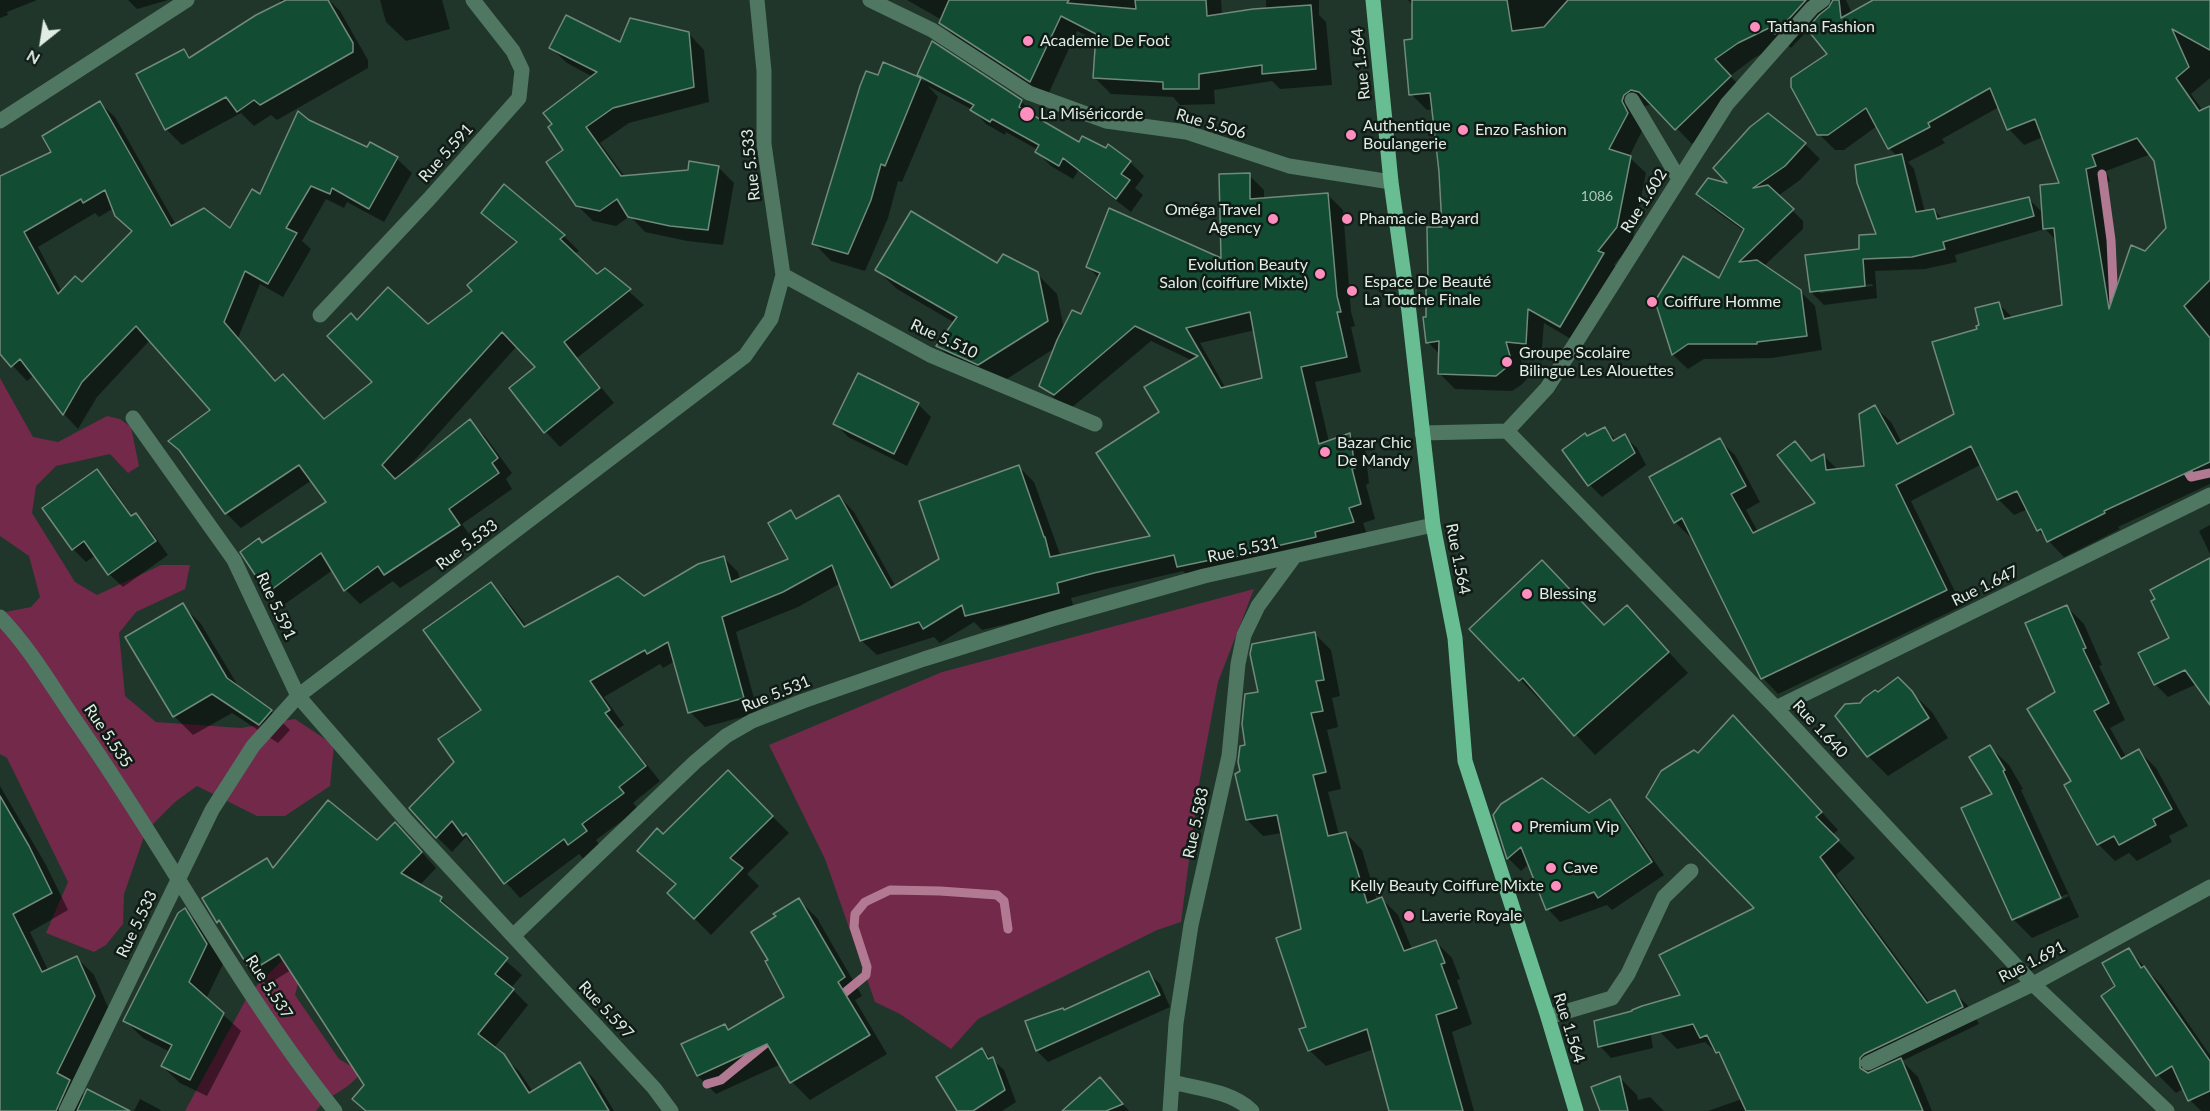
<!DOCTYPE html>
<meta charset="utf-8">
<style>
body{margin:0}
#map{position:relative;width:2210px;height:1111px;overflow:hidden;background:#20362a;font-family:Lato,sans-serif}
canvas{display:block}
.north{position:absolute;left:12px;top:12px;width:60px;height:60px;-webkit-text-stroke:4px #111b16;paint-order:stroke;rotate:210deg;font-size:16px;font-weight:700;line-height:24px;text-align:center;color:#dfede5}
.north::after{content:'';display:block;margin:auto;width:21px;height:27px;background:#dfede5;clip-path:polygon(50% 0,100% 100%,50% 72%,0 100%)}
</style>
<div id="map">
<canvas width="2210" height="1111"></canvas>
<div class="north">N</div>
</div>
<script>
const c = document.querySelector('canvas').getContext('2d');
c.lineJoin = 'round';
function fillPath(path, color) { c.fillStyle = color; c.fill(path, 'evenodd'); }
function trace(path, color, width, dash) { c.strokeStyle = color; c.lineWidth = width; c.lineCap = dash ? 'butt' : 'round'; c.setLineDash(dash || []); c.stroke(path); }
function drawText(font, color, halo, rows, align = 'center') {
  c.font = font + ' Lato,sans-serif'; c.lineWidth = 5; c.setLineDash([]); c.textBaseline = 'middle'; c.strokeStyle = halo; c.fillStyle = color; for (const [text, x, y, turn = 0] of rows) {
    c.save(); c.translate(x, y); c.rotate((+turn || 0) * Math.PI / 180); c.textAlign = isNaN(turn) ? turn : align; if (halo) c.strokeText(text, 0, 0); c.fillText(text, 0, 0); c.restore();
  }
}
const green = new Path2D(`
 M0 378 33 437 58 442 107 416 120 419 131 427 139 466 128 473 110 454 56 466 36 486 32 513 75 582 97 595 161 565H190L185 589 136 612 119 633 125 696 156 722 241 728 295 719 334 745 330 786 285 816H257L197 786 175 802 146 831 124 894 123 924 106 945 94 952 46 933 68 882 7 758 0 754V613L31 607 40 597 29 556 0 536Z
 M1254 589 1218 682 1199 784 1181 922 1157 930 978 1019 951 1049 900 1014 875 1002 825 859 769 745 942 672Z
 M289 954 300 976 295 995 339 1059 361 1072C349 1091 329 1093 316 1111H185L250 992Z`);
const shadow = new Path2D(`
 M0 0H37L7 12 8 15 0 18Z
 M128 0H168L137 9Z
 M280 0H329L340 11 368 60V68L277 120 271 115 254 126 241 113 182 145 166 129 138 75 184 51 192 58 282 4Z
 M380 0H442L450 29 406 41 386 22Z
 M907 0H1221L1222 15 1266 9V0H1319V15L1326 22 1332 85 1280 89 1272 81 1214 90 1215 104 1180 105 1173 97 1111 94 1095 78 1097 41 1077 31 1047 97 957 39 941 23 942 20Z
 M1408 0H1846L1852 13 1876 0H2210V78L2191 94 2203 111 2210 108V484L2118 527 2120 529 2064 557 2038 530 2028 509 2014 515 1998 499 1982 464 1911 501 1962 606 1778 694 1763 678 1693 537 1691 538 1675 522 1719 440 1735 455 1760 502 1746 510 1758 532 1817 504 1795 443 1813 462 1824 456 1838 470 1865 467 1875 407 1891 422 1902 443 1956 414 1979 330 1999 304 2013 318 2064 306 2057 241 2045 229 1955 255 1957 262 1925 269 1875 271 1877 298 1824 305 1811 292 1878 235 1898 157 1889 148 1877 126 1844 150H1835L1819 134 1829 54 1809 29 1791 48 1785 42 1754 58 1730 76 1746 92 1692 144 1656 107 1649 105 1642 107 1643 129 1629 157 1646 173 1632 243 1614 265 1619 270 1576 342 1544 323 1541 359 1520 357 1527 379 1521 385 1512 391 1455 389 1440 374V355L1428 342 1430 285 1443 229 1440 172 1433 109 1427 110 1411 94 1413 6ZM1999 107 2009 129 2024 145 2043 137 2061 184 2044 214 2029 199 1943 219 1934 210 1925 212 1914 169 1908 162 1945 143 1942 139ZM2151 154 2156 160 2167 228 2118 287 2101 185 2110 181 2106 171ZM1872 284 1873 286 1820 293V290Z
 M689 34 704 50 709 102 629 123 600 143 625 177 718 167 734 183 723 245 687 241 645 232 630 216 616 226 593 221 577 205 566 150 593 77 567 63 551 48 621 44Z
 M884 64 926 82 919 75 1021 101 1035 116 1034 118 1080 144 1130 162 1144 176 1135 188 1143 195 1131 212 1078 171 1073 179 1051 166 1037 152 1038 150 1006 132 1005 135 986 124 973 110 928 86 938 97 902 182 898 181 888 218 865 271 831 261 814 243Z
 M100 103 115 117 176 225 231 230 261 196 308 122 367 149 397 159 412 173 384 222 347 202 344 208 326 199 302 241 311 249 283 297 260 284 238 338 276 382 325 420 375 383 358 322 428 326 474 291 517 244 483 213 504 186 564 236 579 251 574 254 597 276 605 270 644 305 577 358 614 403 560 447 546 432 511 388 537 368 517 346 403 473 470 421 485 436 512 473 506 479 512 489 462 524 474 541 400 588 393 581 360 604 346 590 333 570 282 606 268 592 263 544 328 502 312 480 241 528 227 514 186 456 212 411 150 340 97 397 78 429 64 414 34 375 27 381 0 352V178L53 152ZM114 208 133 232 82 284 62 292 38 247 95 213 99 217Z
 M1768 115 1805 144 1820 159 1800 180 1778 196 1803 221V229L1764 266 1800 291 1815 306 1822 350 1772 358 1704 359 1688 369 1673 355 1656 301 1720 280 1744 231 1713 209 1698 194 1732 186Z
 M1249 175 1264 190V199L1328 195 1343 210 1351 312 1355 326 1351 327 1361 372 1315 382 1329 442 1350 434 1365 449 1369 483 1366 485 1375 519 1363 523 1368 537 1194 582 1183 571 1110 588 1071 598 1074 608 982 630 974 622 940 643 934 637 877 655 861 640 839 584 798 607 736 632 758 713 705 727 690 712 675 661 663 668 660 664 604 697 624 725 618 729 660 781 633 803 638 809 596 840 601 847 584 859 579 854 520 898 466 837 452 852 437 837 456 762 483 711 491 584 506 599 527 627 644 598 723 557 738 572 740 580 790 560V512L798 519 839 496 854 512 896 587 941 560 1019 467 1034 482 1061 557 1153 537 1161 413 1193 361 1151 341 1070 409 1056 400 1041 385 1055 348 999 384 958 366 938 346 955 323 897 289 877 270 997 265 1037 274 1057 294 1064 329 1081 316 1099 278 1088 267 1223 261ZM1255 330 1264 379 1226 389 1200 343Z
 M918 404 931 417 907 466 848 437 835 423Z
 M1605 429 1617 441 1624 436 1637 448 1646 465 1602 497 1590 485 1564 450Z
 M96 471 110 484 133 517 136 515 149 528 168 555 123 587 109 574 96 555 86 562 73 549Z
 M2210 525V554L2199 531Z
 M182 605 201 624 240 689 271 711 290 730 278 743 232 713 193 735 174 716Z
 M1627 607 1688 673 1595 755 1542 698 1540 700 1471 629 1605 627Z
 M2067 607 2084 624 2102 665 2099 666 2125 720 2110 728 2126 757 2139 751 2156 768 2188 826 2169 836 2172 842 2137 861 2129 853 2115 861 2098 844 2073 781 2057 692Z
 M2210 609V703L2197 684 2168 697 2155 684 2171 639Z
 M1315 634 1331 650 1340 696 1332 698 1338 727 1327 730 1341 789 1328 792 1339 835 1346 833 1362 850 1377 901 1382 899 1398 915 1412 949 1436 942 1452 958 1460 979 1457 980 1472 1024 1452 1032 1474 1111H1391L1374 1049 1326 1066 1309 1050 1303 930 1282 833 1263 836 1247 820 1242 772 1259 693Z
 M1898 679 1932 712 1948 738 1888 776 1868 756 1861 704Z
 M1750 734 1838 830 1832 835 1855 858 1836 875 1930 1003 1954 992 1971 1009 1979 1024 1902 1061 1918 1077 1932 1111H1708L1742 1099 1724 1059 1705 1042 1677 1049 1659 1031 1682 996 1757 908 1698 755Z
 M1990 747 2009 765 2023 789 2021 790 2079 917 2032 938 2013 919 1963 809 1994 795ZM2067 894 2069 896 2019 919V915Z
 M728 772 789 833 747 874 759 886 711 935 669 893 677 885 639 851 663 836Z
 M0 786 46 865 68 910 30 932 48 970 76 957 94 975 111 1014 75 1087 85 1097 126 1111H0Z
 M1609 801 1622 814 1664 875 1612 910 1607 905 1560 922 1548 909 1530 863 1521 871 1508 858 1494 815H1589Z
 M410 839 436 868 419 886 441 899 456 914 455 916 522 975 511 988 528 1005 494 1048 519 1071 533 1092 580 1064 595 1080 614 1111H366V1085L291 970 267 985 252 970 229 933 218 922 204 899 267 860 275 868 377 842Z
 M799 900 817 918 862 996 855 1000 887 1054 810 1100 792 1082 781 1064 716 1094 698 1076 725 1026 729 1031 786 998 770 960Z
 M185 910 202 928 224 962 206 999 241 1031 207 1096 180 1083 162 1066 170 1052 143 1038 125 1021Z
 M2129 950 2162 986 2210 1055V1111H2201L2190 1100 2184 1088 2176 1093 2158 1075 2103 996 2117 986Z
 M1148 973 1160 984 1170 1007 1048 1062 1037 1051 1027 1022 1064 1011Z
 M1649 1023 1653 1048 1611 1058 1600 1046Z
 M982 1050 1004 1070 1016 1102 1002 1111H959Z
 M1620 1078 1637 1095 1638 1100 1650 1097 1664 1111H1601Z
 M1113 1093 1129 1111H1087Z
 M140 1099 159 1109 161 1111H134Z`);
const stream = new Path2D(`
 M2102 174 2111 240 2114 306
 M2182 463 2191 477 2210 473
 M835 998 843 994 866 975 867 967 854 927 855 914 865 902 890 890 940 891 997 895 1004 901 1008 929
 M707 1084 721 1080 771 1039`);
const building = new Path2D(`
 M286 0H328L353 43V52L260 105 254 100 237 112 226 97 165 130 136 74 184 49 189 58 256 15Z
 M949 0H1069L1067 3 1136 9 1135 0H1206L1207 16 1253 9 1311 5 1316 69 1262 74V65L1199 74V89H1163V82L1093 78 1096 34 1061 16 1030 82 939 23Z
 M1412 0H1507L1512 31 1544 27 1568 0H1806L1775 34 1771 27 1738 43 1715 59 1731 76 1675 130 1639 92 1631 90 1624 95 1622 101 1628 113 1609 149 1631 156 1617 227 1598 251 1604 253 1560 327 1528 309 1526 344 1506 342 1512 363 1496 376 1438 374 1439 341 1426 343 1423 317H1426V283H1428L1427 227H1442L1439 172 1430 93 1409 95 1404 40 1412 39Z
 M1833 0H1839L1841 18 1873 0H2210V50L2172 29 2189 67 2176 78 2199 111 2210 106V280L2184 306 2210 338V462L2104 511 2105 513 2047 542 2041 529 2037 531 2017 491 1997 500 1971 446 1896 485 1947 590 1761 679 1682 518 1674 523 1649 477 1720 438 1746 486 1731 494 1753 533 1815 503 1777 455 1795 441 1811 461 1824 454 1826 470 1864 466 1859 414 1875 405 1897 444 1954 414 1932 342 1977 329 1976 326 1979 325 1975 308 1999 302 2004 319 2062 305 2054 228 2043 229 2040 185 2059 183 2035 119 2007 130 1990 88 1928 123 1930 127 1888 149 1866 108 1828 135H1817L1791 87V78L1827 54 1807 29 1819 15 1829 7ZM2137 138 2154 161 2166 228 2145 251 2131 245 2109 309 2086 169 2096 166 2092 155Z
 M566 15 620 42 630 18 689 32 694 87 613 108 586 127 621 176 688 170 689 161 719 166 708 230 670 226 628 217 617 199 600 211 576 206 546 162 563 150 548 127 552 124 543 113 597 72 549 48Z
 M932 41 1022 100 1019 107 1079 142 1082 136 1106 148 1108 144 1131 161 1121 174 1130 180 1116 199 1063 158 1059 166 1035 152 1039 145 992 119 990 122 970 110 974 105 917 75Z
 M883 62 921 78 885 166 881 164 871 200 848 254 812 244 860 86 866 71 878 75Z
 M100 101 171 226 204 208 230 228 252 189 260 194 298 111 309 120 367 147 370 142 398 157 369 209 332 188 330 194 311 186 286 228 297 233 268 284 245 271 224 322 275 381 283 374 324 419 372 382 327 336 351 313 357 320 388 287 428 324 472 291 467 285 517 242 481 213 504 184 565 235 560 239 597 274 605 268 631 289 564 342 600 388 544 433 509 388 535 367 502 332 382 465 395 479 470 419 498 458 492 463 499 473 449 509 460 525 384 575 378 566 344 591 321 553 267 593 240 552 259 538 262 543 326 502 299 465 225 514 179 450 168 441 210 410 136 326 82 382 63 415 20 359 11 367 0 354V176L51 152 42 136ZM105 190 115 216 132 231 82 282 75 276 58 294 24 232 81 199 83 203Z
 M1768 113 1806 143 1785 166 1753 188 1768 185 1794 209 1739 262 1757 260 1801 290 1807 336 1757 342V344H1688L1672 355 1655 301 1683 256 1719 278 1744 229 1696 194 1708 178 1727 183 1713 168 1750 127Z
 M1902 154 1916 212 1934 209 1937 219 2029 197 2034 216 1943 242 1945 249 1912 257 1863 259 1865 286 1810 292 1805 255 1859 249V235L1876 234 1857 183 1855 165Z
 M1250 173V199L1328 193 1337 296 1341 312H1337L1347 357 1301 367 1319 444 1350 433 1355 468 1352 469 1361 504 1349 508 1354 522 1315 532 1316 537 1259 550 1221 561 1220 558 1177 567 1174 555 1094 573 1057 583 1059 593 965 616 962 605 923 629 919 622 860 641 832 565 783 592 722 617 744 698 688 713 668 642 647 654 645 650 590 681 610 710 605 713 646 766 619 787 624 793 582 824 587 831 568 845 564 839 504 884 466 833 463 836 452 821 436 838 409 808 454 762 438 739 481 710 423 630 491 582 524 627 618 576 644 596 698 564 724 556 731 582 788 559 768 523 791 510 796 519 839 495 891 588 939 559 919 501 1019 465 1044 537H1045L1050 557 1150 536 1096 453 1159 412 1144 387 1198 356 1135 326 1054 395 1039 386 1057 340 1072 310 1081 314 1100 273 1086 267 1109 208 1221 258 1219 174ZM1250 312 1262 378 1221 388 1186 328Z
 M911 211 997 263 1003 254 1038 272 1048 321 978 365 936 346 957 317 875 270Z
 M858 373 919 403 894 454 833 424Z
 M1605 427 1613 441 1625 434 1635 453 1588 486 1562 450 1585 433 1587 436Z
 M97 469 131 516 136 513 156 541 108 575 84 541 72 550 42 508Z
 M2210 558V705L2185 670 2154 685 2138 653 2169 638 2151 601 2155 599 2150 590Z
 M1542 560 1604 625 1627 605 1669 652 1574 736 1523 678 1519 681 1469 629Z
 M183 603 227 678 272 710 259 725 212 694 173 717 125 637Z
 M2067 605 2086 648 2083 649 2109 703 2094 711 2121 759 2139 749 2172 809 2153 819 2156 825 2119 845 2114 836 2097 845 2064 785 2071 781 2027 709 2055 692 2025 623Z
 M1315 632 1324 680 1316 681 1323 711 1311 713 1326 772 1313 775 1328 836 1346 832 1367 903 1382 897 1404 951 1436 940 1445 963 1441 964 1457 1008 1436 1015 1463 1111H1389L1367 1029 1308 1051 1299 1029 1306 1027 1276 938 1301 929 1277 815 1246 820 1235 774 1240 771 1238 762 1240 746 1245 745 1242 724 1245 694 1258 692 1250 654 1252 644Z
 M1898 677 1912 691 1929 718 1867 757 1835 716 1845 704 1860 703 1864 698 1875 690 1878 692Z
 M1733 715 1822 812 1816 817 1839 840 1820 857 1927 1003 1955 990 1963 1007 1864 1054 1860 1058V1068L1868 1073 1901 1058 1923 1111H1746L1719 1052 1716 1053 1707 1035 1700 1038 1693 1024 1598 1047 1594 1021 1632 1011V1010L1642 1006 1680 995 1659 955 1754 908 1646 797 1661 771 1694 750 1698 753Z
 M1990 745 2005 770 2003 771 2061 898 2012 920 1961 808 1992 794 1969 757Z
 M728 770 773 816 730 858 743 868 694 919 667 893 676 884 637 851 657 828 663 834Z
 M1542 778 1589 813 1610 799 1652 862 1598 898 1594 892 1546 910 1521 847 1507 859 1493 815 1501 804Z
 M0 796 29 846 52 893 13 914 42 972 77 956 95 996 57 1073 70 1080 56 1111H0Z
 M328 800 377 840 395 822 422 852 401 873 442 897 440 901 508 958 495 974 514 989 478 1034 504 1054 529 1093 580 1062 609 1111H366L352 1099 364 1085 279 954 251 971 219 920 217 923 202 898 267 858 273 868Z
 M799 898 845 977 838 982 870 1035 790 1083 767 1044 697 1076 681 1044 725 1024 728 1030 784 997 765 961 768 960 751 932 776 916 773 914Z
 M185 908 207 944 189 982 224 1013 190 1080 161 1066 172 1045 123 1021 178 913Z
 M2129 948 2141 968 2144 966 2210 1061V1091L2188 1101 2172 1066 2156 1076 2101 996 2115 986 2102 963Z
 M1149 971 1160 995 1036 1051 1025 1021 1063 1008 1064 1010Z
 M982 1048 988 1059 993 1057 1005 1090 973 1111H957L936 1077Z
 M1620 1076 1628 1111H1600L1591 1087Z
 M1100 1077 1123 1104 1106 1111H1062Z
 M87 1089 130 1111H77Z`);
const minor = new Path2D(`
 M870 0 932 30 1029 93 1106 121 1186 132 1289 166 1391 182
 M1632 100 1679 179
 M0 121 187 0
 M783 275 930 355 1095 424
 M320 315 429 199 519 98 522 70 513 51 473 0
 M133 418 234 560 298 696 405 819 513 936 695 762 726 736 752 721 803 701 924 659 1052 619 1204 576 1433 525
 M1507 431 1547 388 1727 104 1812 8 1823 0
 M1422 433 1507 431 1776 708 2033 984 2167 1111
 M0 617C30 648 51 685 75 720 165 848 237 988 335 1111
 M1776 708 2210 495
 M513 936 654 1088 671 1111
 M1548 1017 1612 998 1628 974 1664 897 1691 871
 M1868 1063 2033 984 2210 887
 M1172 1082C1199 1089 1232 1091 1252 1111
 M66 1111 212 810 253 746 298 696 745 356 771 319 783 275 764 144V71L757 0
 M1170 1111 1176 1023 1191 925 1229 756 1238 664 1244 635 1258 606 1294 557`);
const major = new Path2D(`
 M1373 0 1391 182 1409 312 1433 525 1455 638 1465 761 1548 1017 1576 1111`);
const markers = [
 [1755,27,6,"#fe8ebd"],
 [1028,41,6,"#fe8ebd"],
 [1027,114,8,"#fe8ebd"],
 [1463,130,6,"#fe8ebd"],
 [1351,135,6,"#fe8ebd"],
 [1273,219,6,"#fe8ebd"],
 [1347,219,6,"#fe8ebd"],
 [1320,274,6,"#fe8ebd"],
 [1352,291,6,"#fe8ebd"],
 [1652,302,6,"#fe8ebd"],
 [1507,362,6,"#fe8ebd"],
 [1325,452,6,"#fe8ebd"],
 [1527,594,6,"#fe8ebd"],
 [1517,827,6,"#fe8ebd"],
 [1551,868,6,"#fe8ebd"],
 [1556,886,6,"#fe8ebd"],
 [1409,916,6,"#fe8ebd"]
];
const numberNames = [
 ["1086",1597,196]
];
const poiNames = [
 ["Tatiana Fashion",1767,27],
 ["Academie De Foot",1040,41],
 ["La Miséricorde",1040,114],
 ["Authentique",1363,126],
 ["Boulangerie",1363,144],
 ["Enzo Fashion",1475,130],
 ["Oméga Travel",1261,210,"right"],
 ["Agency",1261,228,"right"],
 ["Phamacie Bayard",1359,219],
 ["Evolution Beauty",1308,265,"right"],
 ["Salon (coiffure Mixte)",1308,283,"right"],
 ["Espace De Beauté",1364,282],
 ["La Touche Finale",1364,300],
 ["Coiffure Homme",1664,302],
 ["Groupe Scolaire",1519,353],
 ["Bilingue Les Alouettes",1519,371],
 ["Bazar Chic",1337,443],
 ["De Mandy",1337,461],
 ["Blessing",1539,594],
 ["Premium Vip",1529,827],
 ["Cave",1563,868],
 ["Kelly Beauty Coiffure Mixte",1544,886,"right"],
 ["Laverie Royale",1421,916]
];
const streetNames = [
 ["Rue 1.564",1361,64,-96],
 ["Rue 5.506",1211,124,16],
 ["Rue 5.591",446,153,-48],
 ["Rue 5.533",751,165,-96],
 ["Rue 1.602",1644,201,-58],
 ["Rue 5.510",944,339,25],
 ["Rue 5.533",467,545,-37],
 ["Rue 5.531",1243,550,-12],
 ["Rue 1.564",1458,559,79],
 ["Rue 1.647",1985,586,-26],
 ["Rue 5.591",276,606,65],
 ["Rue 5.531",776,694,-22],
 ["Rue 1.640",1820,729,47],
 ["Rue 5.535",108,736,56],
 ["Rue 5.583",1196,823,-78],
 ["Rue 5.533",137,924,-64],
 ["Rue 1.691",2032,962,-27],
 ["Rue 5.537",269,987,57],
 ["Rue 5.597",606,1010,47],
 ["Rue 1.564",1569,1028,73]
];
fillPath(green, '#72294a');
fillPath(shadow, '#0007');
trace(stream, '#b27a92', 9);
fillPath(building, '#114c33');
trace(building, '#718a7c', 1.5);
trace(minor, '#507762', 15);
trace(major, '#68bd93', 15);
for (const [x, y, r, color] of markers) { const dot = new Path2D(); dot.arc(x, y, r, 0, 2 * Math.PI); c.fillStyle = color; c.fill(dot); trace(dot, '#111b16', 2); }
drawText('14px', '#acc5b8', null, numberNames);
drawText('16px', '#dfede5', '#111b16', poiNames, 'left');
drawText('16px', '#dfede5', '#111b16', streetNames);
</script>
